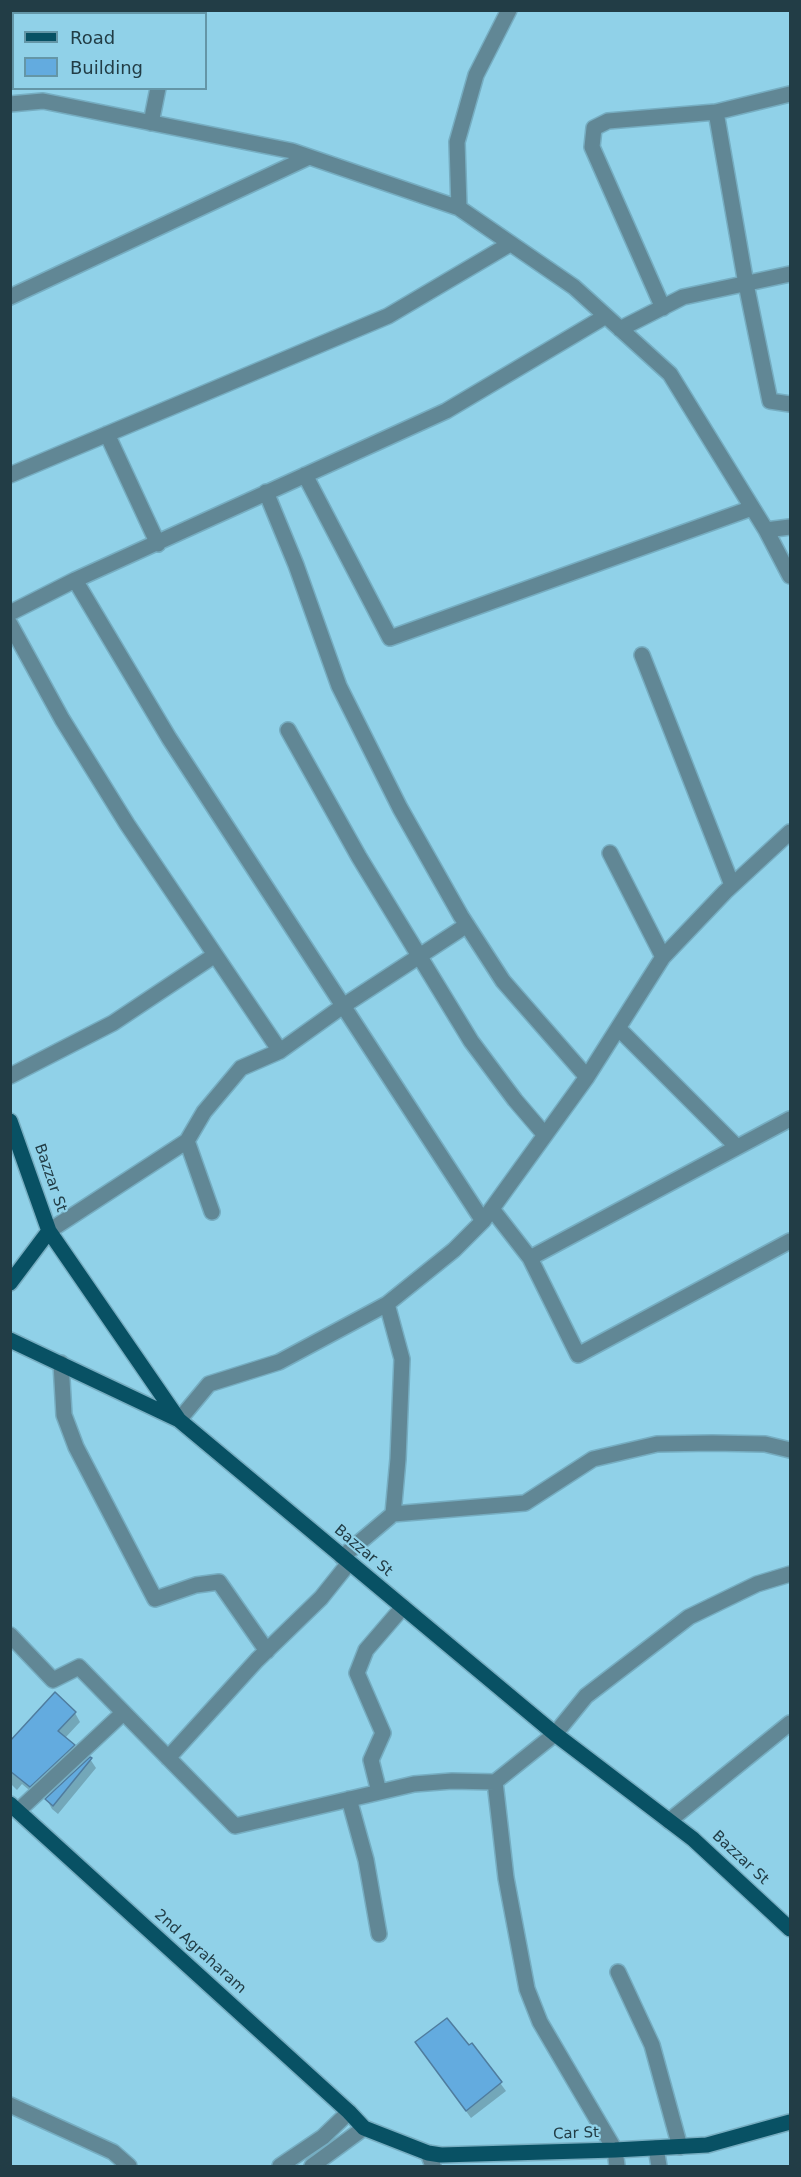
<!DOCTYPE html>
<style>
body{margin:0}
#map{position:relative;width:801px;height:2177px;overflow:hidden;background:#90d1e8;font-family:"DejaVu Sans",sans-serif}
canvas{display:block}
.frame{position:absolute;inset:0;border:12px solid #223d46;pointer-events:none}
.legend{position:absolute;left:12px;top:12px;width:195px;height:78px;box-sizing:border-box;background:#90d1e8;border:2px solid #6496a7;margin:0;padding:8px 10px;list-style:none;font-size:18px;color:#223d46}
.legend li{display:flex;align-items:center;gap:12px;height:30px}
.legend b{width:30px;border:2px solid #6496a7}
</style>
<div id="map">
<canvas width="801" height="2177"></canvas>
<div class="frame"></div>
<ul class="legend">
<li><b style="height:8px;background:#085164"></b>Road</li>
<li><b style="height:16px;background:#63abdf"></b>Building</li>
</ul>
</div>
<script>
const c = document.querySelector('canvas').getContext('2d');
c.lineJoin = 'round';
function fillPath(path, color) { c.fillStyle = color; c.fill(path, 'evenodd'); }
function trace(path, color, width, dash) { c.strokeStyle = color; c.lineWidth = width; c.lineCap = dash ? 'butt' : 'round'; c.setLineDash(dash || []); c.stroke(path); }
function drawText(font, color, halo, rows, align = 'center') {
  c.font = font + ' "DejaVu Sans",sans-serif'; c.lineWidth = 4.5; c.setLineDash([]); c.textBaseline = 'middle'; c.strokeStyle = halo; c.fillStyle = color; for (const [text, x, y, turn = 0] of rows) {
    c.save(); c.translate(x, y); c.rotate((+turn || 0) * Math.PI / 180); c.textAlign = isNaN(turn) ? turn : align; if (halo) c.strokeText(text, 0, 0); c.fillText(text, 0, 0); c.restore();
  }
}
const shadow = new Path2D(`
 M75 1713 80 1722 65 1738 74 1746 79 1754 35 1795 22 1784 17 1790 10 1783V1743Z
 M90 1759 96 1768 58 1814 52 1809 47 1800Z
 M472 2045 506 2091 471 2118 422 2051 468 2047Z`);
const building = new Path2D(`
 M55 1692 76 1712 58 1731 75 1745 30 1787 10 1771V1741Z
 M90 1757 92 1758 53 1806 45 1799Z
 M447 2018 469 2045 472 2043 502 2082 466 2111 415 2042Z`);
const minor = new Path2D(`
 M173 14V10
 M10 104 43 101 292 151 459 208 574 287 670 374 766 530 790 576
 M716 112 746 284 770 401 790 404
 M151 123 158 88
 M459 208 457 142 476 75 509 10
 M10 297 309 157
 M663 308 592 147 594 128 608 121 716 112 790 94
 M620 329 683 297 790 274
 M107 434 158 544
 M10 475 388 316 510 244
 M305 475 390 638 752 508
 M266 492 296 565 339 686 400 808 461 916 503 981 587 1077
 M766 530 790 527
 M75 580 169 738 483 1221
 M10 613 75 580 446 411 606 316
 M10 624 62 719 127 824 280 1051
 M642 655 732 885
 M288 730 359 857 471 1041 515 1100 545 1135
 M610 853 663 957
 M618 1028 737 1147
 M10 1076 113 1023 215 955
 M187 1141 212 1212
 M492 1209 530 1258 790 1119
 M49 1231 187 1141 204 1112 241 1068 280 1051 343 1006 467 925
 M530 1258 578 1355 790 1241
 M387 1304 402 1359 398 1459 393 1514
 M61 1363 64 1415 76 1447 155 1599 196 1585 219 1582 267 1651
 M179 1420 209 1384 279 1362 387 1304 454 1250 483 1221 587 1077 663 957 725 892 790 832
 M342 1557 393 1514 525 1503 593 1459 657 1444 712 1443 765 1444 790 1450
 M10 1635 53 1680 79 1667 235 1826 414 1784 452 1781 495 1782 555 1734 586 1696 689 1617 757 1584 790 1574
 M168 1758 257 1660 321 1598 349 1563
 M495 1782 506 1878 527 1989 540 2022 615 2150 617 2166
 M379 1792 371 1760 383 1733 357 1673 366 1650 403 1607
 M349 1799 366 1860 379 1934
 M18 1811 123 1713
 M669 1821 790 1723
 M618 1972 652 2045 680 2147
 M10 2105 113 2152 129 2166
 M656 2148 659 2166
 M428 2153 433 2166
 M280 2166 323 2137 349 2112
 M312 2166 364 2128`);
const major = new Path2D(`
 M10 1121 49 1231 179 1420 555 1734 693 1839 790 1929
 M10 1283 49 1231
 M10 1340 177 1419
 M10 1804 349 2112 364 2128 428 2153 441 2155 615 2150 707 2145 790 2122`);
const streetNames = [
 ["Bazzar St",50,1178,71],
 ["Bazzar St",363,1551,40],
 ["Bazzar St",740,1858,43],
 ["2nd Agraharam",200,1952,42],
 ["Car St",576,2134,-2]
];
fillPath(shadow, '#0003');
fillPath(building, '#63abdf');
trace(building, '#4f7c9e', 1.5);
trace(minor, '#76adc1', 18);
trace(major, '#76adc1', 18);
trace(minor, '#618795', 15);
trace(major, '#085164', 15);
drawText('15px', '#223d46', '#90d1e8', streetNames);
</script>
